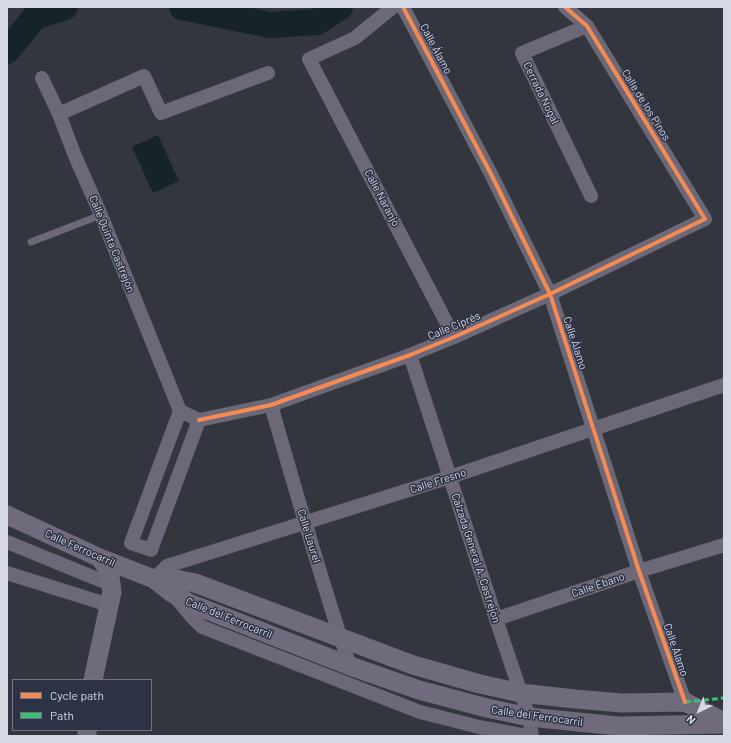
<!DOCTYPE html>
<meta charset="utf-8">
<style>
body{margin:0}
#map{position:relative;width:731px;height:743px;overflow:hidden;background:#33363f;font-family:Barlow,sans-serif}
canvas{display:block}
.frame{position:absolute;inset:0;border:8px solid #d5d8e5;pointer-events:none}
.legend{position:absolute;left:12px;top:679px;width:140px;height:52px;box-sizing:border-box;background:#2d3245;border:1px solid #707485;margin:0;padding:5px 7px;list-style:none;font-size:12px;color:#d5d8e5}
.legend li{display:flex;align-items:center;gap:8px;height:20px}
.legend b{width:20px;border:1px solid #707485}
.north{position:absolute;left:679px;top:691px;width:40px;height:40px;-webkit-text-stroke:3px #2d3245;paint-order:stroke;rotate:223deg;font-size:11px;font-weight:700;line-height:16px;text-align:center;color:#d5d8e5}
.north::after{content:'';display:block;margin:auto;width:14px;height:18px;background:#d5d8e5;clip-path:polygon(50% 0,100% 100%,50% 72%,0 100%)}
</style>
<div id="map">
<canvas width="731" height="743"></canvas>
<div class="frame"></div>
<ul class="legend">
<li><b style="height:5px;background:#f68b52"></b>Cycle path</li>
<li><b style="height:5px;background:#3abd76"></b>Path</li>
</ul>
<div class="north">N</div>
</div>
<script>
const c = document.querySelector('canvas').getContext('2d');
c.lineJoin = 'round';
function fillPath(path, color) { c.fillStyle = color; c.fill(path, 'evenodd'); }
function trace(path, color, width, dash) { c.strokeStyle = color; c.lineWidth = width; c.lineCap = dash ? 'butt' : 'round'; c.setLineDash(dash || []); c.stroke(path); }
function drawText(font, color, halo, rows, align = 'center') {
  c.font = font + ' Barlow,sans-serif'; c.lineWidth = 3; c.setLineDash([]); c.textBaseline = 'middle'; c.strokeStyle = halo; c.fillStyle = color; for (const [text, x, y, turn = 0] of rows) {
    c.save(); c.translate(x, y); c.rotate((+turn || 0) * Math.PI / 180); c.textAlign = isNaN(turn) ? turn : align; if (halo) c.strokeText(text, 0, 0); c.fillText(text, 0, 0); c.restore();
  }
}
const water = new Path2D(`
 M158 135 179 181 153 193 132 147Z`);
const river = new Path2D(`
 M182 7 270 25 317 22 340 7
 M7 51 35 17 65 7`);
const lane = new Path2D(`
 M31 242 101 215`);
const street = new Path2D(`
 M393 7 355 38 309 59 454 337
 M403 7 491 174 550 294 639 571 685 702
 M587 26 522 53 591 196
 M42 78 59 114 75 156 101 215 180 411 199 420
 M59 114 144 76 161 113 268 73
 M410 355 496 619 529 717 532 736
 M271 405C296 492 321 580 350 666
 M180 411 131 543 151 550 199 420
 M199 420 271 405 410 355 454 337 550 294 705 219 587 26 565 7
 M7 542 112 585
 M7 573 109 605
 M154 579 167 566 450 477 724 385
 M177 599 192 617 202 627 420 712 479 727 527 736
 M496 619 639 571 724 545`);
const secondary = new Path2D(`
 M7 515 100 558 154 579 172 593 189 603 350 666 419 690 487 708 529 717 618 726 724 724
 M154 579H176L195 583 413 665 480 684 521 693 575 699 622 703 685 702 724 722
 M93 680 112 592 110 576 107 568 100 558
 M87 736V730`);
const quiet = new Path2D(`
 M685 702 724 698`);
const cycleway = new Path2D(`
 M403 7 491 174 550 294 639 571 685 702
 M199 420 271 405 410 355 454 337 550 294 705 219 587 26 565 7`);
const streetNames = [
 ["Calle Álamo",436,49,62],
 ["Cerrada Nogal",541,93,64],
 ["Calle de los Pinos",646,105,58],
 ["Calle Naranjo",382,198,62],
 ["Calle Quinta Castrejón",112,244,68],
 ["Calle Ciprés",454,326,-23],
 ["Calle Álamo",575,343,72],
 ["Calle Fresno",438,481,-18],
 ["Calle Laurel",309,536,73],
 ["Calle Ferrocarril",80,548,24],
 ["Calzada General A. Castrejón",476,558,72],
 ["Calle Ébano",598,585,-19],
 ["Calle del Ferrocarril",229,618,22],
 ["Calle Álamo",676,650,71],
 ["Calle del Ferrocarril",537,716,8]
];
fillPath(water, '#142428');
trace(river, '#142428', 26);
trace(lane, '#6d6878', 7);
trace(street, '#6d6878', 14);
trace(secondary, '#6f6a7c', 19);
trace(quiet, '#3abd76', 3, [6, 3]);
trace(cycleway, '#f68b52', 4);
drawText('11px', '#d5d8e5', '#2d3245', streetNames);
</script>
